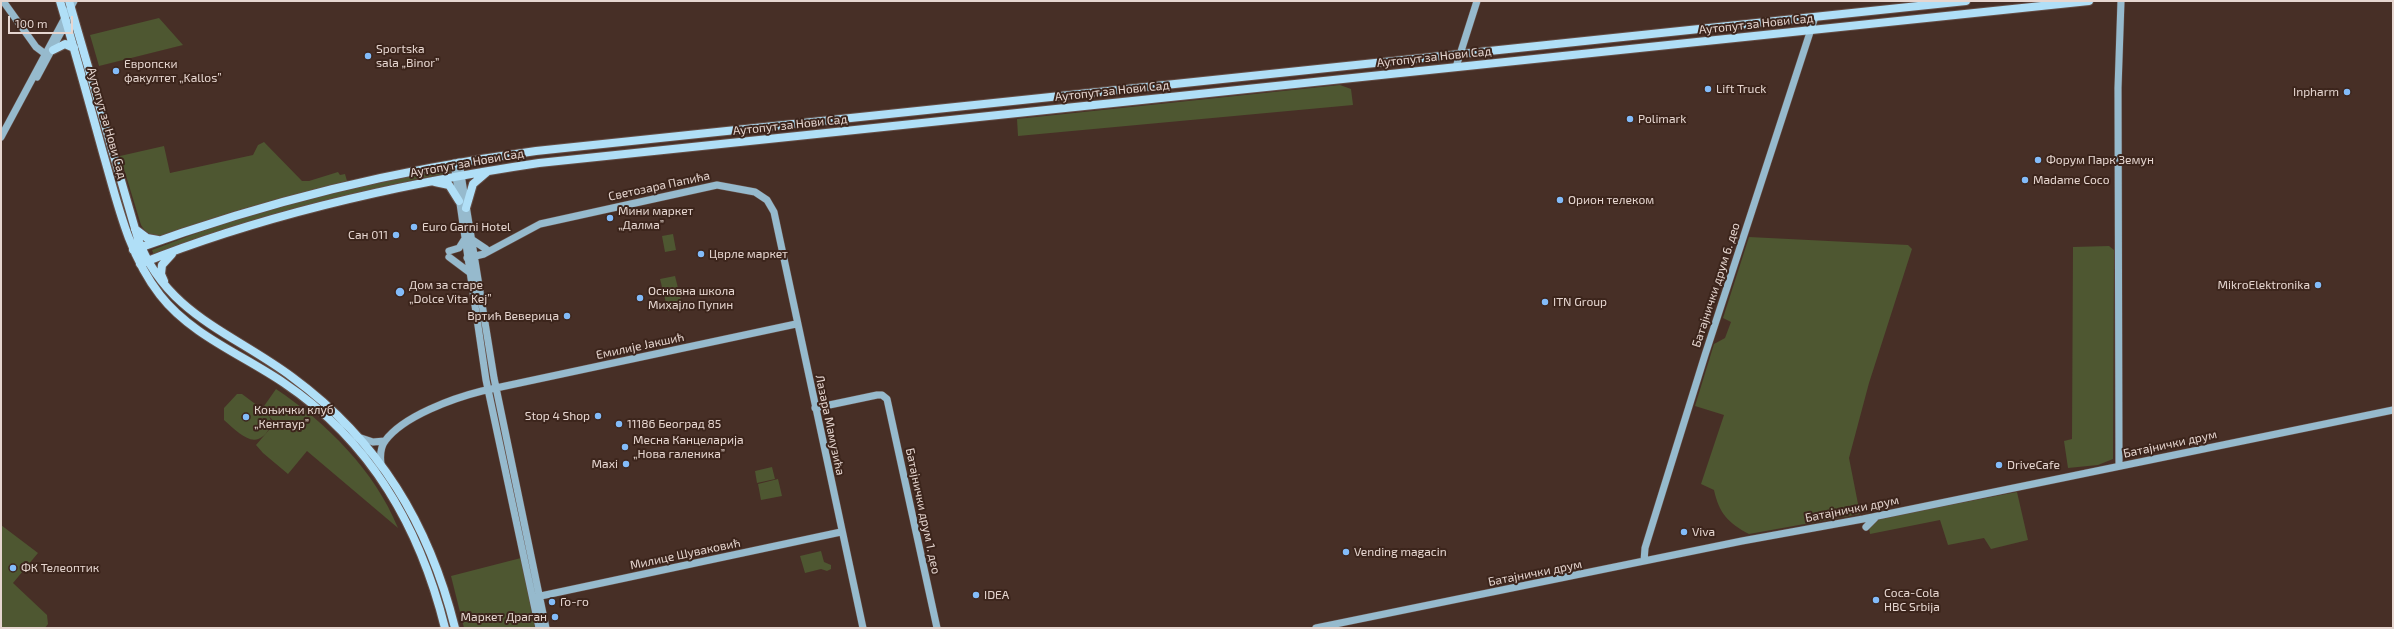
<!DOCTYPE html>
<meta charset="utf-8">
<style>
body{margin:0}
#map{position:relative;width:2394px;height:629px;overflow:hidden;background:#472f26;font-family:"Exo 2",sans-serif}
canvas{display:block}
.frame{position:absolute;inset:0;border:2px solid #e6d6d0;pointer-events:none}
.scale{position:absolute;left:8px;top:16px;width:65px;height:18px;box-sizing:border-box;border:2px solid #e6d6d0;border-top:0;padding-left:5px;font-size:12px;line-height:14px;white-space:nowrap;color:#e6d6d0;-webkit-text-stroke:3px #3c251c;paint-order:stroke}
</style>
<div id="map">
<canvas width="2394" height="629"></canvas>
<div class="frame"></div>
<div class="scale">100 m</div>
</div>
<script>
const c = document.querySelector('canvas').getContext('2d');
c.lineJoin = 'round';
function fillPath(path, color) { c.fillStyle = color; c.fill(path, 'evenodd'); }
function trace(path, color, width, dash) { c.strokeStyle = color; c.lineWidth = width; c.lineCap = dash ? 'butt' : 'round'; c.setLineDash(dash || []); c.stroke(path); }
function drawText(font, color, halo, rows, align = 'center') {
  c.font = font + ' "Exo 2",sans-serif'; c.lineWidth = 4; c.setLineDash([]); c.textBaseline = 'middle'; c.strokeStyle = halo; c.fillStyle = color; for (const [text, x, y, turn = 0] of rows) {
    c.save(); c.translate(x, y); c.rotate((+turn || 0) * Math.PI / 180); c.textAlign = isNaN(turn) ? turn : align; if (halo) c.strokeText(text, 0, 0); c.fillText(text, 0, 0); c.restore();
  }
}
const green = new Path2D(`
 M159 18 183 45 99 66 90 35Z
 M1340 85 1351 89 1353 105 1018 136 1017 119Z
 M264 142 302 181H309L338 172 340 175 345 174 347 181 232 212 164 236C152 237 147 235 141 225L120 156 164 146 170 173 253 155 258 145Z
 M449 168 451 171 449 173 416 179 154 255 152 250C177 241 201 231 226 222 298 198 374 180 449 168Z
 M673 234 676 250 665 252 662 236Z
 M1749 237 1908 245 1912 249 1869 383 1849 458 1860 514 1749 534C1728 523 1719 513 1714 490L1701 484 1724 415 1695 406 1714 344 1725 338 1731 322 1723 318Z
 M2109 246 2114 250 2113 459 2098 465 2068 468 2064 441 2072 439 2073 247Z
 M675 276 683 308 668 311 660 279Z
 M276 389C327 423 375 471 398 528L307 451 288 474 263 453 256 445 275 423 269 416 272 423C258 454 241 435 224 420V408L237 394H242L262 409Z
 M772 467 775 479 757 483 755 471Z
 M778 479 782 496 761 500 758 484Z
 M2017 492 2028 540 1991 549 1984 538 1948 545 1940 520 1870 534 1869 528 1881 518Z
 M1 525 38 553 13 583 47 615 48 624 45 628H1Z
 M821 551 824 562 831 565V569L827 571 821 569 805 573 800 556Z
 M521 558 535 628H464L451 576Z`);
const secondary = new Path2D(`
 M3 1 36 47 48 56
 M1456 67 1477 1
 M37 77 67 21
 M1 137 74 1
 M459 162 494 378 546 628
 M454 163 486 380 539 628
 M471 239 486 249
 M449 251 459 248 464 240
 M449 257 469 272
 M467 258 484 254 540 224 717 185 755 192 767 200 774 212 863 628
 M815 408 877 395H882L887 399 937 628
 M361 438 373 442 385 441
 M381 464C380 456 380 448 385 441 403 416 454 398 482 391L796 324
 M2119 466 2118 88 2121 1
 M1866 527 1875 518
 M1644 561 1645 548 1705 355 1815 17
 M536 597 841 532
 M1316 628 1742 541 1863 519 2393 410`);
const primary = new Path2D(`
 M60 1C75 51 89 102 103 153 117 201 128 254 160 295 191 335 243 355 284 383 372 442 420 528 445 628
 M69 1 138 239C166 314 233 333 292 377 379 441 429 524 455 628
 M53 50 65 44 74 48
 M435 182 449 185 459 201
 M466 208 473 184 487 172
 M135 229 147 238 158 240
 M133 250C268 201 394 170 536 151L1966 1
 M140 264C267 213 404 183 539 163L2089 1
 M164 281 161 274 162 265 172 254`);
const markers = [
 [368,56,4,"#83bcfa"],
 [116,71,4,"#83bcfa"],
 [1708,89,4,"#83bcfa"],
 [2347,92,4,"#83bcfa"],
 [1630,119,4,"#83bcfa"],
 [2038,160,4,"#83bcfa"],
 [2025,180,4,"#83bcfa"],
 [1560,200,4,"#83bcfa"],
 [610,218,4,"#83bcfa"],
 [414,227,4,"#83bcfa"],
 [396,235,4,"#83bcfa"],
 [701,254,4,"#83bcfa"],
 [2318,285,4,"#83bcfa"],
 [400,292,5,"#83bcfa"],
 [640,298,4,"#83bcfa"],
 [1545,302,4,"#83bcfa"],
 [567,316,4,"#83bcfa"],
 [598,416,4,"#83bcfa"],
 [246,417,4,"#83bcfa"],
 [619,424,4,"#83bcfa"],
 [625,447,4,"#83bcfa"],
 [626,464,4,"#83bcfa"],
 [1999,465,4,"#83bcfa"],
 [1684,532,4,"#83bcfa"],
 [1346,552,4,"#83bcfa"],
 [13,568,4,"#83bcfa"],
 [976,595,4,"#83bcfa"],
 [1876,600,4,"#83bcfa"],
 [552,602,4,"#83bcfa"],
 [555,617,4,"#83bcfa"]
];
const streetNames = [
 ["Аутопут за Нови Сад",1756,24,-6],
 ["Аутопут за Нови Сад",1434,57,-6],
 ["Аутопут за Нови Сад",1112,91,-6],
 ["Аутопут за Нови Сад",107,123,74],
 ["Аутопут за Нови Сад",790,125,-6],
 ["Аутопут за Нови Сад",467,163,-10],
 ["Светозара Папића",659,186,-12],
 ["Батајнички друм 6. део",1716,285,-72],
 ["Емилије Јакшић",640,346,-12],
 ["Лазара Мамузића",830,425,78],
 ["Батајнички друм",2170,444,-12],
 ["Батајнички друм",1852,509,-11],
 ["Батајнички друм 1. део",923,511,78],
 ["Милице Шуваковић",685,554,-12],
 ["Батајнички друм",1535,573,-11]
];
const poiNames = [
 ["Sportska",376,49],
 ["sala „Binor”",376,63],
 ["Европски",124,64],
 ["факултет „Kallos”",124,78],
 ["Lift Truck",1716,89],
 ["Inpharm",2339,92,"right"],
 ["Polimark",1638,119],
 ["Форум Парк Земун",2046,160],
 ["Madame Coco",2033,180],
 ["Орион телеком",1568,200],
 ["Мини маркет",618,211],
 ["„Далма”",618,225],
 ["Euro Garni Hotel",422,227],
 ["Сан 011",388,235,"right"],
 ["Цврле маркет",709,254],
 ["Дом за старе",409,285],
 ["„Dolce Vita Kej”",409,299],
 ["MikroElektronika",2310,285,"right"],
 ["Основна школа",648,291],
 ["Михајло Пупин",648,305],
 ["ITN Group",1553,302],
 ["Вртић Веверица",559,316,"right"],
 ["Коњички клуб",254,410],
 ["„Кентаур”",254,424],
 ["Stop 4 Shop",590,416,"right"],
 ["11186 Београд 85",627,424],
 ["Месна Канцеларија",633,440],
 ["„Нова галеника”",633,454],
 ["Maxi",618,464,"right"],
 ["DriveCafe",2007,465],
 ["Viva",1692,532],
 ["Vending magacin",1354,552],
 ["ФК Телеоптик",21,568],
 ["Coca-Cola",1884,593],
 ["HBC Srbija",1884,607],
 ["IDEA",984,595],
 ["Го-го",560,602],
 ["Маркет Драган",547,617,"right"]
];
fillPath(green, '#4e5731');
trace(secondary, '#644d45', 8);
trace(primary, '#644d45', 10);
trace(secondary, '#96bacd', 7);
trace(primary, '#b0dff7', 8);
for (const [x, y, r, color] of markers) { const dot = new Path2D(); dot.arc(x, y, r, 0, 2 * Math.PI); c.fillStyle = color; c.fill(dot); trace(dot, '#3c251c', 1.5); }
drawText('12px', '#e6d6d0', '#3c251c', streetNames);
drawText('12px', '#e6d6d0', '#3c251c', poiNames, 'left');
</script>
